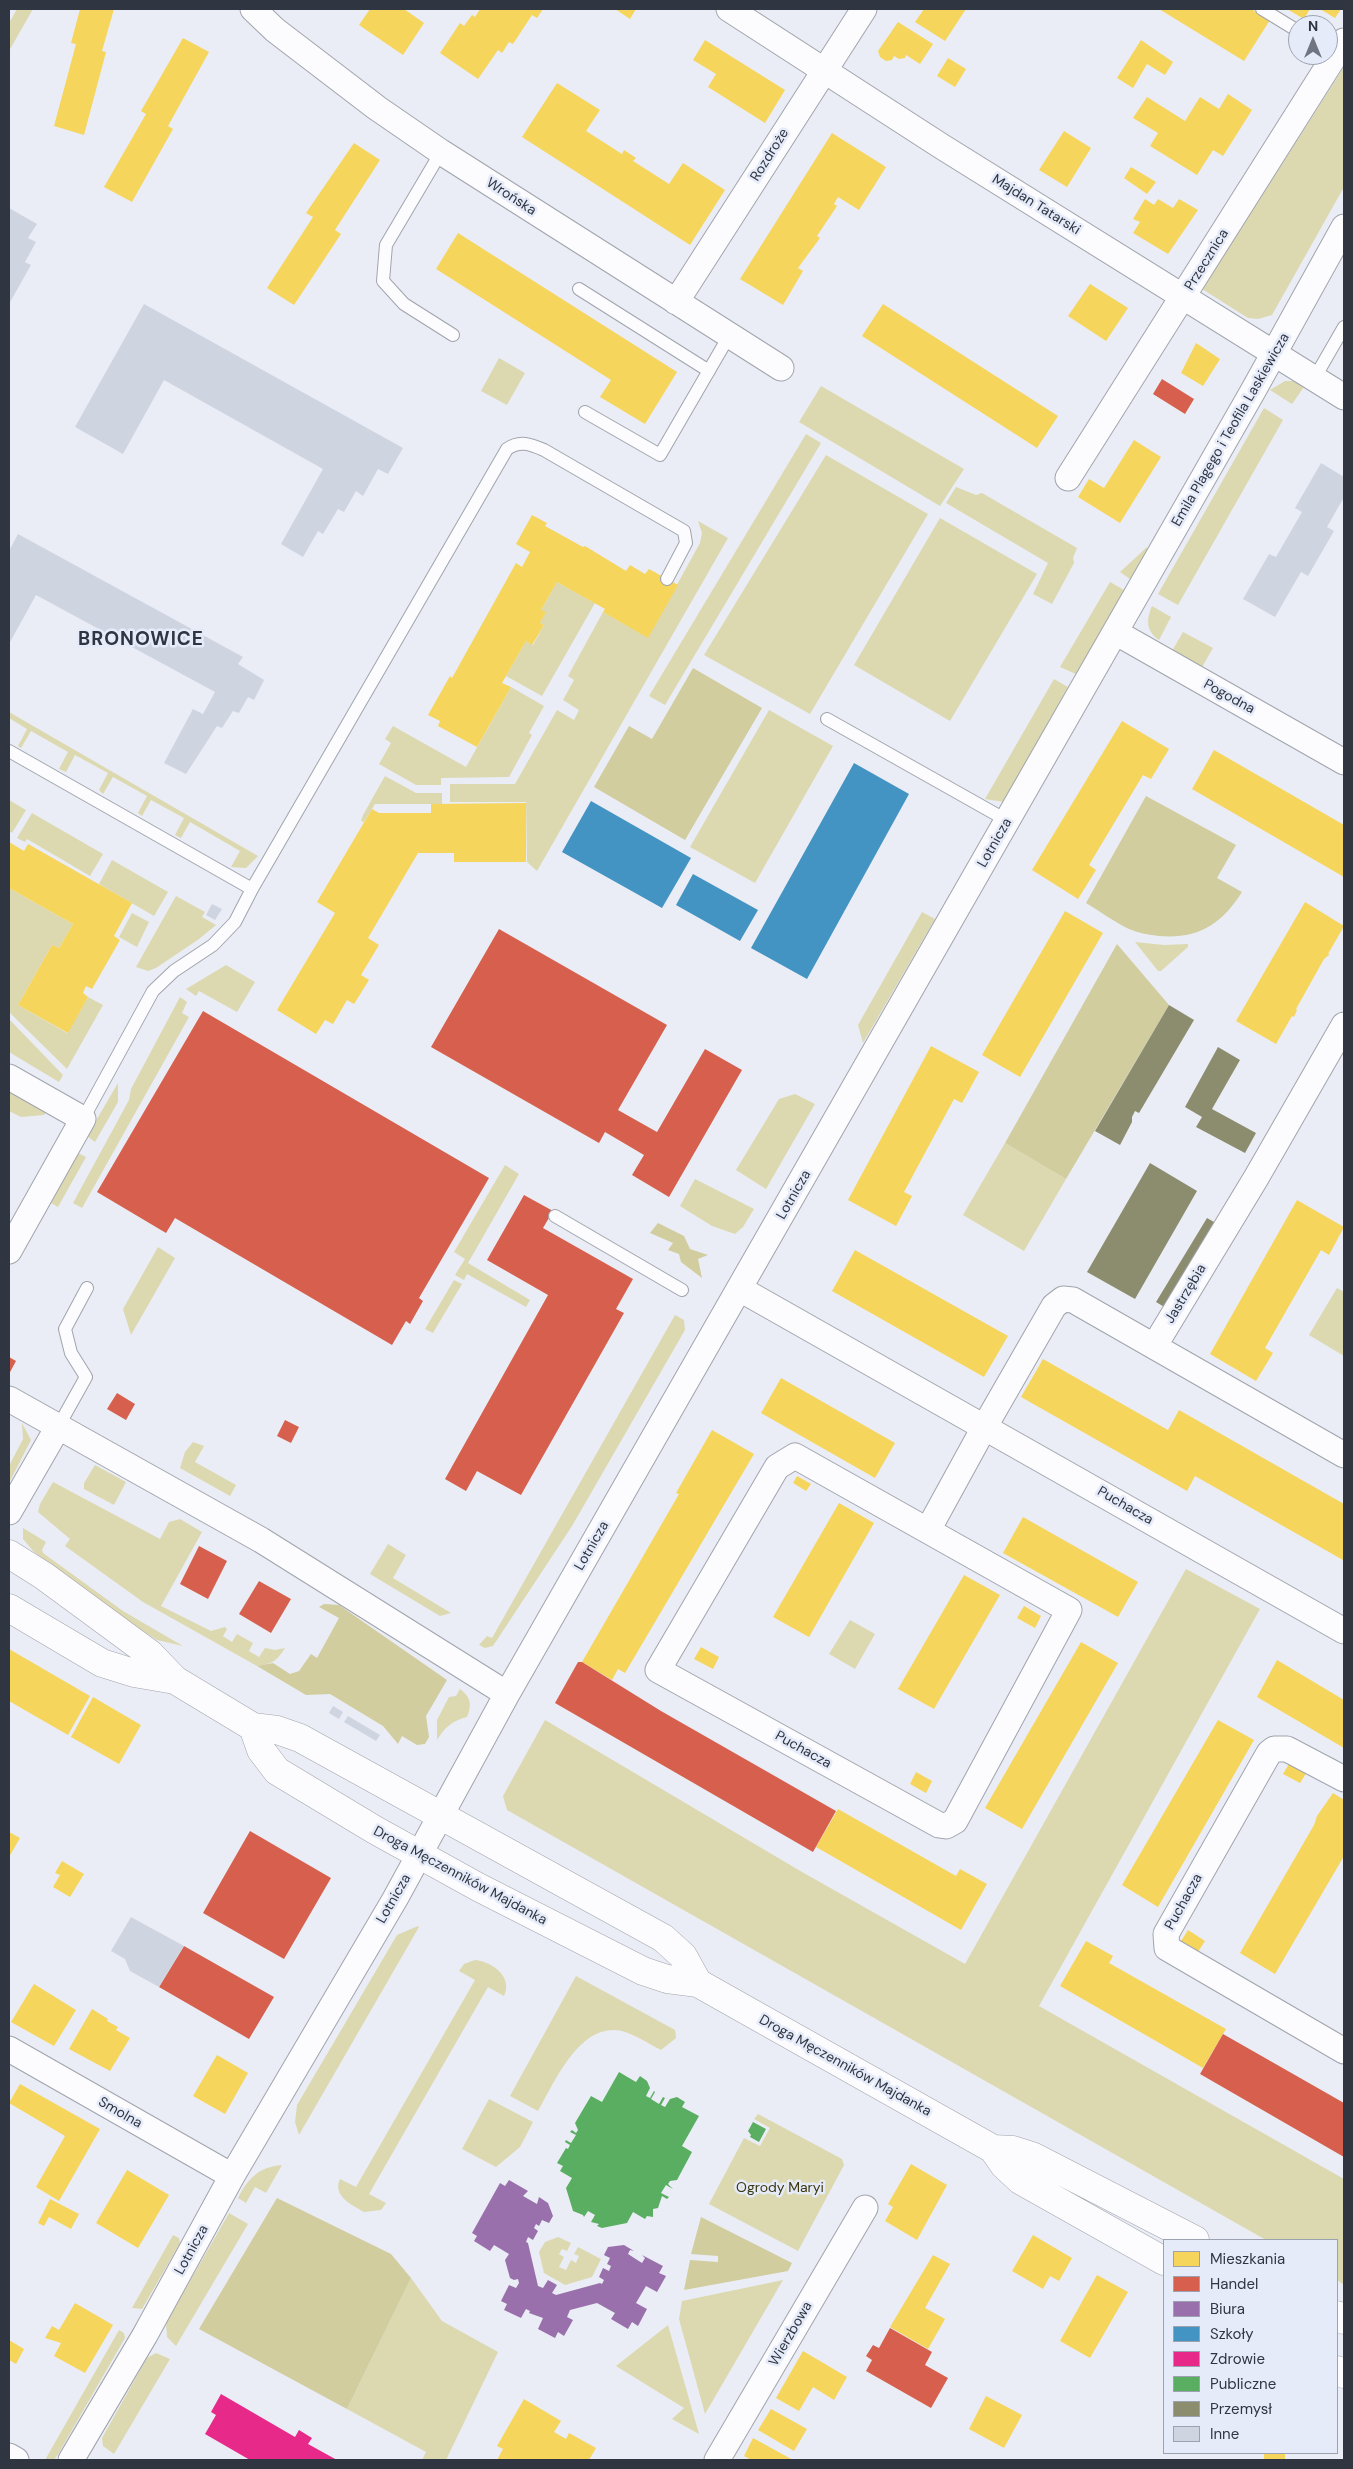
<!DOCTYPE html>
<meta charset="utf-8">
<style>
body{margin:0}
#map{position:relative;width:1353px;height:2469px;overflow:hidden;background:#eaedf5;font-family:"DM Sans",sans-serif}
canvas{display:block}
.frame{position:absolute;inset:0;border:10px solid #303542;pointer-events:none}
.legend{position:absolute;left:1163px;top:2239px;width:175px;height:215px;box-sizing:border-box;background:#e6ebf9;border:1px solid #9da2b0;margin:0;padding:6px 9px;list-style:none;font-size:15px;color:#303542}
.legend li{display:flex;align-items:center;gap:10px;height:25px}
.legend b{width:25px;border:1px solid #9da2b0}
.north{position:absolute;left:1288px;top:15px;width:50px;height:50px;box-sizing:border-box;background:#e6ebf9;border:1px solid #9da2b0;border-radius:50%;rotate:0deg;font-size:14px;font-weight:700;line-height:20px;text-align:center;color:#303542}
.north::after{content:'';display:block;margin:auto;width:18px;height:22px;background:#717581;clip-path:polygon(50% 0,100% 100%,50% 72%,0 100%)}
</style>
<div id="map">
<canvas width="1353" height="2469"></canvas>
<div class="frame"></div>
<ul class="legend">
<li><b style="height:14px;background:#f6d55c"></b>Mieszkania</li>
<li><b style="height:14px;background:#d6604d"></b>Handel</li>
<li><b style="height:14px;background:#9970ab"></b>Biura</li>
<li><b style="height:14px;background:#4393c3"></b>Szkoły</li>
<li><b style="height:14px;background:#e7298a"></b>Zdrowie</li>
<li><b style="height:14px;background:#5aae61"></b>Publiczne</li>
<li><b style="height:14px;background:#8c8c6e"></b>Przemysł</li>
<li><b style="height:14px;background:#cfd4e1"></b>Inne</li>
</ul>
<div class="north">N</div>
</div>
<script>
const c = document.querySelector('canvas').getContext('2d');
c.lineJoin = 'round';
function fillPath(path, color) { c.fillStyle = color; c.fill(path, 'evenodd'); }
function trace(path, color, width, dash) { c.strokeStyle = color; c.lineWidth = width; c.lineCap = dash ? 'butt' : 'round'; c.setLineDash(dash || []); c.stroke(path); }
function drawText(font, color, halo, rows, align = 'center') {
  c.font = font + ' "DM Sans",sans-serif'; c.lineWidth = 5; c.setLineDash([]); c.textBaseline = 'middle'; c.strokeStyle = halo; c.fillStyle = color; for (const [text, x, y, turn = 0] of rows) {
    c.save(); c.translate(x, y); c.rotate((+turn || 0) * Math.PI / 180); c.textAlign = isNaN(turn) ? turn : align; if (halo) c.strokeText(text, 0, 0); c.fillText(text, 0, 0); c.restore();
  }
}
const green = new Path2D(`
 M17 9H33L9 51V23Z
 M1344 67V187L1272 315 1258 319 1248 318 1202 289Z
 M499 358 525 373 507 405 481 391Z
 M1285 381H1299L1306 384 1292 404 1270 390Z
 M821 386 964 469 940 506 799 422Z
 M1264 408 1283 420 1178 605 1158 594Z
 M806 434 821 443 665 705 649 696Z
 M826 455 928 514 810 714 704 655Z
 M956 487 976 495 982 493 1077 548 1073 558 1074 563 1052 604 1033 594 1048 563 946 503Z
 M940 518 1037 574 950 721 854 665Z
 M698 521 728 538 537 871 527 862 526 802H450V784H515L557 710 574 720 579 710 563 700 574 680 568 676 603 612 648 637 700 543 702 533Z
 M1147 547V554L1130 579 1120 572Z
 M557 582 595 603 542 696 506 676 526 641 533 645 544 625 540 623 545 613 541 610Z
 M1110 582 1124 590 1078 675 1060 667Z
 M1152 606 1171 617 1159 640C1146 631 1146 620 1152 606Z
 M1183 632 1213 648 1202 667 1172 651Z
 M1054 679 1068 687 1004 802 985 799Z
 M511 687 544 706 529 733 532 735 509 777 441 778V785H416L379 764 391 743 385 739 393 726 466 767Z
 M769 710 833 746 755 883 690 847Z
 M9 712 258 856 246 868 231 867 240 851 190 822 181 838 175 835 184 818 151 800 142 816 138 813 147 796 113 777 103 794 99 790 108 773 75 755 66 772 59 769 68 752 31 731 21 748 18 746 27 729 9 718Z
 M385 776 416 793H442V804H375L364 822 361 821 363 815Z
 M9 800 26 810 12 833 9 831Z
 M32 813 103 854 90 876 27 839 25 842 17 838Z
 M112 860 168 892 154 916 99 884Z
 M9 888 73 924 59 948 52 945 18 1005 67 1033 88 997 103 1005 67 1069 9 1012Z
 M176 896 205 912 202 917 216 925 199 939 156 968 148 971 136 967Z
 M922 912 935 919 863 1043 858 1025Z
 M132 913 149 922 137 947 119 937Z
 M1135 942 1164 945 1188 944V947L1161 971H1158Z
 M226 965 255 982 237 1012 199 991 196 996 186 989Z
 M180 997 187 1002 182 1013 189 1017 82 1208 73 1203 129 1100 131 1089Z
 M9 1019 63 1075 59 1082 9 1052Z
 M118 1083V1102L95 1142 87 1136Z
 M9 1089 47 1111 44 1115 21 1117 9 1111Z
 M795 1094 815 1104 766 1189 736 1170 779 1099Z
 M1005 1143 1066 1179 1024 1251 963 1215Z
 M78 1153 86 1157 58 1207 51 1203Z
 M505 1165 519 1174 468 1263 530 1300 526 1307 467 1274 464 1280 455 1275 465 1259 454 1252Z
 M695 1179 754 1209 743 1227 735 1234 712 1226 680 1206Z
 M158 1247 175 1258 131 1335 123 1309Z
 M454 1280 462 1284 433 1333 425 1329Z
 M1337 1288 1344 1292V1356L1309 1335Z
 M675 1315 684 1320 685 1330 572 1526 493 1646 485 1648 479 1645 487 1636 492 1638Z
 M22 1423 31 1440 9 1483V1466L23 1439Z
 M193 1442 204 1446 195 1462 236 1485 230 1496 180 1468 185 1452Z
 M95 1465 126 1482 114 1505 84 1489V1483Z
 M53 1482 160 1539 169 1522 180 1519 202 1532 161 1606 211 1631 225 1627 227 1629 223 1636 232 1642 237 1634 253 1643 249 1651 259 1657 265 1648 275 1650 285 1648C277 1661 272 1664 257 1666L143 1602 65 1546 70 1539 38 1512 40 1504Z
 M23 1528 46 1542 42 1550 43 1553 123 1611 183 1646 157 1640 125 1620 34 1552 23 1539Z
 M388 1544 406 1555 393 1578 451 1613 440 1616 370 1574Z
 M1186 1569 1260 1609 1039 2006 1344 2179V2285L1337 2280V2240H1266L507 1810 503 1796 545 1720 802 1872 965 1964Z
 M850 1620 875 1634 855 1669 829 1654Z
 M460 1689C471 1697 472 1705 467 1717 452 1721 445 1727 437 1740V1720L449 1697 456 1696Z
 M418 1926 419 1927 299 2135 295 2122 297 2105 397 1935Z
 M475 1960C493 1962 513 1977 504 1996L488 1987 369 2194 386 2203 381 2210 364 2212C352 2205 332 2196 340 2179L356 2187 475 1980 459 1971 464 1964Z
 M576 1976 675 2030 676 2038 661 2050C647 2043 630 2031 615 2030 577 2028 553 2085 538 2111L510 2096Z
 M489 2099 533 2122 520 2147 496 2167 462 2149Z
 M758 2114 842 2159 844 2165 798 2251 709 2204 744 2138 760 2146 770 2128 754 2119Z
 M282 2165 266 2193 255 2187 246 2203 238 2198C248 2179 258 2167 282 2165Z
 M229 2213 248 2224 176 2346 167 2337 166 2323Z
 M173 2235 179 2238 180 2243 142 2309 132 2308Z
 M558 2237 571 2243 567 2251 562 2249 559 2254 564 2257 559 2267 566 2270 571 2260 576 2263 579 2256 574 2254 578 2247 601 2259 592 2277 565 2285 544 2273 539 2252 545 2242Z
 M411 2278 442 2321 498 2352 446 2460H422L426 2452 347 2409Z
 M783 2280 705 2414 679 2319 682 2301Z
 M668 2325 699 2434 672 2419 684 2408 616 2366Z
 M119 2330 124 2333 125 2338 57 2456 54 2460H45Z
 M156 2353 170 2359 114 2454 103 2446 102 2438 147 2358Z`);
const forest = new Path2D(`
 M693 668 762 708 685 840 594 787 629 726 652 739Z
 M1146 796 1236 845 1217 878 1242 892C1221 925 1198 939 1159 936 1149 935 1139 933 1129 929 1114 922 1100 911 1086 903Z
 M1117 944 1169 1005 1066 1179 1005 1143Z
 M658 1223 684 1236 690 1249 708 1255 698 1259 702 1278 681 1262 679 1254 668 1250 673 1243 650 1233Z
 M324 1604 339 1605 447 1680 426 1716 429 1737 425 1744 417 1745 402 1736 398 1744 383 1726 330 1694 306 1695 257 1666 273 1663 290 1674 299 1671 311 1654 317 1658 339 1618 319 1607Z
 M277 2198 391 2254 411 2278 347 2409 199 2329Z
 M701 2217 792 2263 788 2271 684 2290 690 2260 718 2262V2256L691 2254Z`);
const homes = new Path2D(`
 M80 9H114L102 51 106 52 84 135 54 126 76 44 71 43Z
 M370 9H404L424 23 403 55 359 25Z
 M480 9H543L537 18 532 15 513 44 509 42 502 53 498 50 478 79 440 53 460 23 464 26 472 15 475 17Z
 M615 9H636L630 19Z
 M924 9H966L945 41 915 22Z
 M1159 9H1251L1270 20 1244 61Z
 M1287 9H1310L1304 19Z
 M1320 9H1341L1335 18Z
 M898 22 933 44 920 64 906 55 905 58 899 59 894 56 892 60 886 61 880 57 878 51Z
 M183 38 209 52 168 126 173 129 132 202 104 187 146 114 141 111Z
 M705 40 785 90 765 123 708 87 716 74 693 60Z
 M1141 40 1173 62 1165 75 1147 64 1133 88 1117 78Z
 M948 58 966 69 955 87 937 76Z
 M557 83 600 110 586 131 622 154 624 150 636 158 633 161 669 184 683 163 725 190 690 245 522 137Z
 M1228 94 1252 110 1223 156 1213 150 1197 175 1150 146 1158 133 1133 118 1147 97 1185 121 1200 97 1219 109Z
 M1064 131 1091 148 1067 187 1039 170Z
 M832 133 886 167 859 210 838 197 834 204 837 206 817 236 820 238 798 268 803 271 783 305 740 279Z
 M354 143 380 160 335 230 341 234 294 305 267 288 313 217 306 213Z
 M1131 167 1156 182 1147 194 1124 178Z
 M1145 199 1154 205 1158 199 1173 208 1179 199 1198 210 1168 254 1133 233 1140 222 1133 219Z
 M458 233 677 372 645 424 600 397 611 380 436 269Z
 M1090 284 1128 308 1106 341 1068 316Z
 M883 304 1058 416 1037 448 862 336Z
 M1196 343 1220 359 1203 386 1181 373Z
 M1134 440 1161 457 1120 523 1078 497 1089 479 1104 488Z
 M532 515 547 523 545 526 583 547 585 546 626 571 630 565 645 574 649 569 678 585 648 638 603 612 605 609 557 582 541 610 546 612 540 623 544 625 532 645 526 641 502 683 511 687 477 747 438 726 440 721 428 715 450 676 452 678 516 563 522 567 530 552 516 544Z
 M1122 721 1169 749 1151 779 1143 775 1089 865 1096 870 1078 899 1032 870Z
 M1214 750 1344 825V877L1192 789Z
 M526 803V862H454V853H418L368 938 379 945 361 975 369 980 354 1004 347 1000 333 1024 325 1020 316 1034 277 1010 335 913 317 902 372 809 379 813H431V804Z
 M9 842 24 851 28 844 132 903 114 936 120 940 92 989 86 986 83 993 88 997 68 1033 18 1005 52 945 59 948 73 924 9 888Z
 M1305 902 1344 926 1328 954H1330L1324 959 1296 1009 1297 1010 1294 1017 1292 1016 1276 1044 1236 1021Z
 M1065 911 1103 933 1020 1077 982 1055Z
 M931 1046 979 1072 962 1103 954 1099 904 1192 912 1196 896 1226 848 1200Z
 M1297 1200 1344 1227 1329 1255 1321 1250 1265 1348 1273 1353 1256 1381 1210 1354Z
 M855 1250 1008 1336 984 1377 832 1291Z
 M1043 1359 1168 1430 1179 1410 1344 1504 1343 1560 1195 1476 1187 1491 1021 1397Z
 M781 1378 895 1443 875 1478 761 1413Z
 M712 1430 754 1454 625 1673 618 1669 612 1680 582 1662 679 1494 676 1493Z
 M797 1476 811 1484 806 1491 793 1483Z
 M839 1503 874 1523 809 1637 773 1617Z
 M1023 1517 1138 1582 1118 1617 1003 1553Z
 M964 1575 1000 1595 934 1709 898 1689Z
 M1024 1606 1041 1616 1035 1628 1017 1618Z
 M1081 1642 1118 1663 1022 1829 985 1808Z
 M701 1647 719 1657 713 1669 694 1659Z
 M9 1649 90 1696 68 1735 9 1701Z
 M1277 1660 1344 1700V1748L1257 1697Z
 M93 1697 141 1725 119 1764 71 1737Z
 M1218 1720 1254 1740 1158 1907 1122 1885Z
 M1290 1762 1307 1772 1300 1783 1283 1774Z
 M916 1772 932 1781 926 1793 910 1784Z
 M1333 1793 1344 1800V1856L1275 1974 1240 1953 1314 1825 1317 1816Z
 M838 1809 956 1876 960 1869 987 1884 961 1930 816 1847Z
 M9 1832 20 1838 9 1857Z
 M62 1861 84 1874 70 1897 53 1887 60 1875 55 1873Z
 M1188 1930 1205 1941 1198 1952 1181 1941Z
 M1086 1941 1113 1956 1109 1963 1226 2029 1203 2068 1060 1986Z
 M34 1984 76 2010 54 2046 11 2022Z
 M92 2009 108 2019 107 2021 118 2027 116 2030 130 2038 110 2071 69 2049Z
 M217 2055 248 2073 225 2114 193 2096Z
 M20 2084 100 2129 59 2201 36 2187 65 2136 9 2103Z
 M911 2164 947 2185 917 2240 885 2221 893 2207 888 2204Z
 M127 2170 169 2195 138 2248 96 2223Z
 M50 2199 79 2214 71 2229 49 2217 44 2226 38 2223Z
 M1033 2235 1072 2258 1059 2281 1050 2276 1043 2289 1012 2271Z
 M933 2255 950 2264 925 2308 945 2319 928 2349 890 2327Z
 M1097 2275 1128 2292 1090 2358 1060 2341Z
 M75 2303 113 2325 85 2373 54 2356 61 2343 45 2338 52 2326 59 2330Z
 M9 2340 24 2349 16 2364 9 2360Z
 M803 2351 847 2377 834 2400 813 2387 799 2411 776 2398Z
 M986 2396 1022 2415 1004 2448 969 2429Z
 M524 2399 561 2421 554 2432 566 2439 569 2433 596 2448 589 2460H497L503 2449 497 2446Z
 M771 2409 807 2429 794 2451 758 2430Z
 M753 2438 793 2460H751L744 2456Z
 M1264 2453H1285V2460H1264Z`);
const shops = new Path2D(`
 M1162 379 1194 399 1185 414 1153 394Z
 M499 929 667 1025 618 1110 657 1132 705 1049 742 1070 669 1197 632 1175 644 1155 605 1132 599 1143 431 1047Z
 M203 1011 489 1178 419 1298 423 1301 410 1324 406 1321 392 1345 175 1218 166 1233 97 1192Z
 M524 1195 553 1211 543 1228 633 1279 616 1309 624 1313 521 1495 477 1471 466 1491 445 1479 548 1295 487 1260Z
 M9 1357 16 1361 9 1374Z
 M117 1393 135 1404 126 1420 107 1409Z
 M285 1420 299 1427 291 1443 277 1436Z
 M199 1546 227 1561 208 1599 180 1584Z
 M259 1581 291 1599 271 1633 239 1614Z
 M578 1662H582L661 1711 836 1811 813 1852 555 1703Z
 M250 1831 331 1878 284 1959 203 1913Z
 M184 1946 274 1997 249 2039 159 1987Z
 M1223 2034 1344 2103V2157L1200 2074Z
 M890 2328 932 2352 925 2365 948 2378 931 2408 866 2371 872 2360 866 2356 873 2345 879 2348Z`);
const offices = new Path2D(`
 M509 2180 528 2191 523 2196 537 2204 539 2197 548 2203 553 2216 549 2223 542 2220 539 2226 536 2224 534 2228 538 2231 533 2240 528 2237 526 2242 528 2243 538 2286 543 2288 548 2280 557 2285 552 2293 556 2295 600 2283 602 2284 604 2280 599 2277 603 2268 609 2271 611 2266 607 2264 610 2258 604 2255 608 2247 624 2245 634 2251 630 2250 628 2254 642 2263 645 2258 642 2255 663 2266 659 2273 666 2276 657 2292 646 2286 636 2303 647 2309 638 2326 632 2322 628 2329 611 2319 615 2313 597 2303 570 2310 567 2317 573 2320 564 2336 558 2332 555 2338 538 2329 543 2318 529 2313 530 2311 526 2309 521 2318 504 2310 507 2304 501 2301 509 2285 516 2288 519 2283 518 2279 514 2280 510 2278 505 2260 509 2254 494 2245 490 2251 474 2241 477 2236 472 2233 500 2183 505 2186Z`);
const schools = new Path2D(`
 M854 763 909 794 807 979 751 948Z
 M591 801 691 858 662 908 562 852Z
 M693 874 758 910 740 941 676 905Z`);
const health = new Path2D(`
 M221 2394 295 2437 299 2430 312 2438 308 2444 337 2460H250L205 2434 216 2415 211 2412Z`);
const public = new Path2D(`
 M619 2072 636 2082 640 2076 647 2081 650 2088 646 2096 650 2098 654 2091 655 2092 651 2099 659 2104 663 2097 665 2098 661 2105 665 2107 670 2099 677 2097 685 2102 682 2107 699 2116 682 2146 692 2152 677 2180 670 2181 668 2184 673 2189 666 2185 661 2193 669 2197 667 2199 662 2196 658 2208 653 2209V2217L647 2216 645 2219 633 2212 627 2223 602 2228 597 2226 599 2224 591 2222 595 2215 588 2211 584 2217 583 2215 573 2211 566 2188 572 2178 560 2171 563 2166 557 2163 566 2148 568 2149 570 2145 565 2142 566 2140 571 2143 576 2135 570 2132 572 2130 576 2133 578 2130 575 2123 591 2096 602 2102Z
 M753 2122 766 2129 759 2142 750 2137 751 2135 748 2131Z`);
const industry = new Path2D(`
 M1169 1005 1194 1020 1139 1113 1135 1111 1132 1117V1122L1120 1145 1095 1131Z
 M1218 1047 1240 1060 1212 1109 1256 1133 1245 1153 1196 1127 1202 1117 1185 1107Z
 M1150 1163 1197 1191 1135 1299 1087 1272Z
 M1207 1218 1221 1226 1171 1311 1156 1302Z`);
const building = new Path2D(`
 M9 208 37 224 28 238 36 242 25 262 31 265 9 304Z
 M144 304 403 448 388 474 378 469 363 496 356 491 344 512 338 509 323 534 318 531 303 557 281 544 323 469 164 380 123 454 75 427Z
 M1321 463 1344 477V497L1327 527 1334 531 1308 576 1301 572 1275 617 1243 599 1269 554 1276 557 1302 512 1295 508Z
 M18 534 243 657 238 664 264 680 254 700 248 697 239 713 233 711 222 728 217 726 186 774 164 763 193 709 203 714 215 692 36 595 9 644V551Z
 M212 904 222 909 215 920 206 915Z
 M333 1706 343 1712 339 1719 329 1713Z
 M348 1716 380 1735 376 1741 344 1722Z
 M131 1917 184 1946 159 1987 130 1971 125 1959 111 1951Z`);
const service = new Path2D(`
 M1262 9 1298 31
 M441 152 386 245 383 281 404 304 453 335
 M579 289 709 371
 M1314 379 1344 327
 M585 412 660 455 729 336
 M827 719 1008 821
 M9 751 252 889 235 922 213 945 174 971 153 991 83 1119
 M252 889 507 449C520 440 530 444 544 450L684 531 686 543 667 579
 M555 1216 682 1290
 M58 1427 86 1377 71 1353 65 1329 87 1288`);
const minor = new Path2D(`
 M253 9 275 30 377 108 441 152 781 368
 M729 9 941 146 1344 397
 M676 302 864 9
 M1068 478 1344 41
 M1115 632 1344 762
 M9 1077 83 1119 9 1251
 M740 1289 1344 1631
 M1155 1345 1256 1178 1344 1025
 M9 1399 261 1540 507 1694
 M795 1456 1069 1610 955 1821 946 1826 939 1825 658 1670 777 1467Z
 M9 1512 58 1427
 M928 1530 985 1426 1054 1306 1063 1299 1073 1300 1344 1455
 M1344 1779 1287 1749H1274L1269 1753 1166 1934 1167 1948 1344 2051
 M9 2049 232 2176
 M9 2456 16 2460
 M71 2460 145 2335 232 2176 395 1899 507 1694 1253 391 1344 227
 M717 2460 865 2208`);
const tertiary = new Path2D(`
 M9 1554 44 1576 150 1654 175 1680 253 1727 277 1730 300 1738 663 1938 683 1956 698 1983
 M9 1608 102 1663 134 1673 175 1680
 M253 1727 261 1750 277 1771 375 1830 478 1887 643 1971 667 1979 698 1983 993 2149 1004 2165 1020 2180 1164 2261
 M993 2149 1013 2150 1032 2156 1195 2240
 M1337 2315 1344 2320
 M1337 2370 1344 2374`);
const streetNames = [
 ["Rozdroże",770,155,-58],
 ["Wrońska",511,197,33],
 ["Majdan Tatarski",1036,205,32],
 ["Przecznica",1207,260,-58],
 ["Emila Plagego i Teofila Laskiewicza",1231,430,-60],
 ["Pogodna",1229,697,29],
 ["Lotnicza",995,843,-60],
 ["Lotnicza",794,1195,-60],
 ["Jastrzębia",1186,1294,-59],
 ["Puchacza",1125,1506,30],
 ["Lotnicza",592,1546,-60],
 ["Puchacza",803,1750,29],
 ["Droga Męczenników Majdanka",460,1876,28],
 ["Lotnicza",394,1899,-60],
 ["Puchacza",1184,1902,-61],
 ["Droga Męczenników Majdanka",845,2066,29],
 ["Smolna",120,2113,30],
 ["Lotnicza",192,2250,-61],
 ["Wierzbowa",791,2334,-60]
];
const parkNames = [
 ["Ogrody Maryi",780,2188]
];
const districtNames = [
 ["BRONOWICE",141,640]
];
fillPath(green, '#dcd9b0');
fillPath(forest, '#d1cd9e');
fillPath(homes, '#f6d55c');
fillPath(shops, '#d6604d');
fillPath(offices, '#9970ab');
fillPath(schools, '#4393c3');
fillPath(health, '#e7298a');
fillPath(public, '#5aae61');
fillPath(industry, '#8c8c6e');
fillPath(building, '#cfd4e1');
trace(service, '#a0a4ad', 14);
trace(minor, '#a0a4ad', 27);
trace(tertiary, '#a0a4ad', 29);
trace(service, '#fcfcfe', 12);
trace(minor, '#fcfcfe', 25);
trace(tertiary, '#fcfcfe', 28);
drawText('14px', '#303542', '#e6ebf9', streetNames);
drawText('14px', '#3a360e', '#e6ebf9', parkNames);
c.letterSpacing = '1px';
drawText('bold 19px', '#303542', '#e6ebf9', districtNames);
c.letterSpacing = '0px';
</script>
